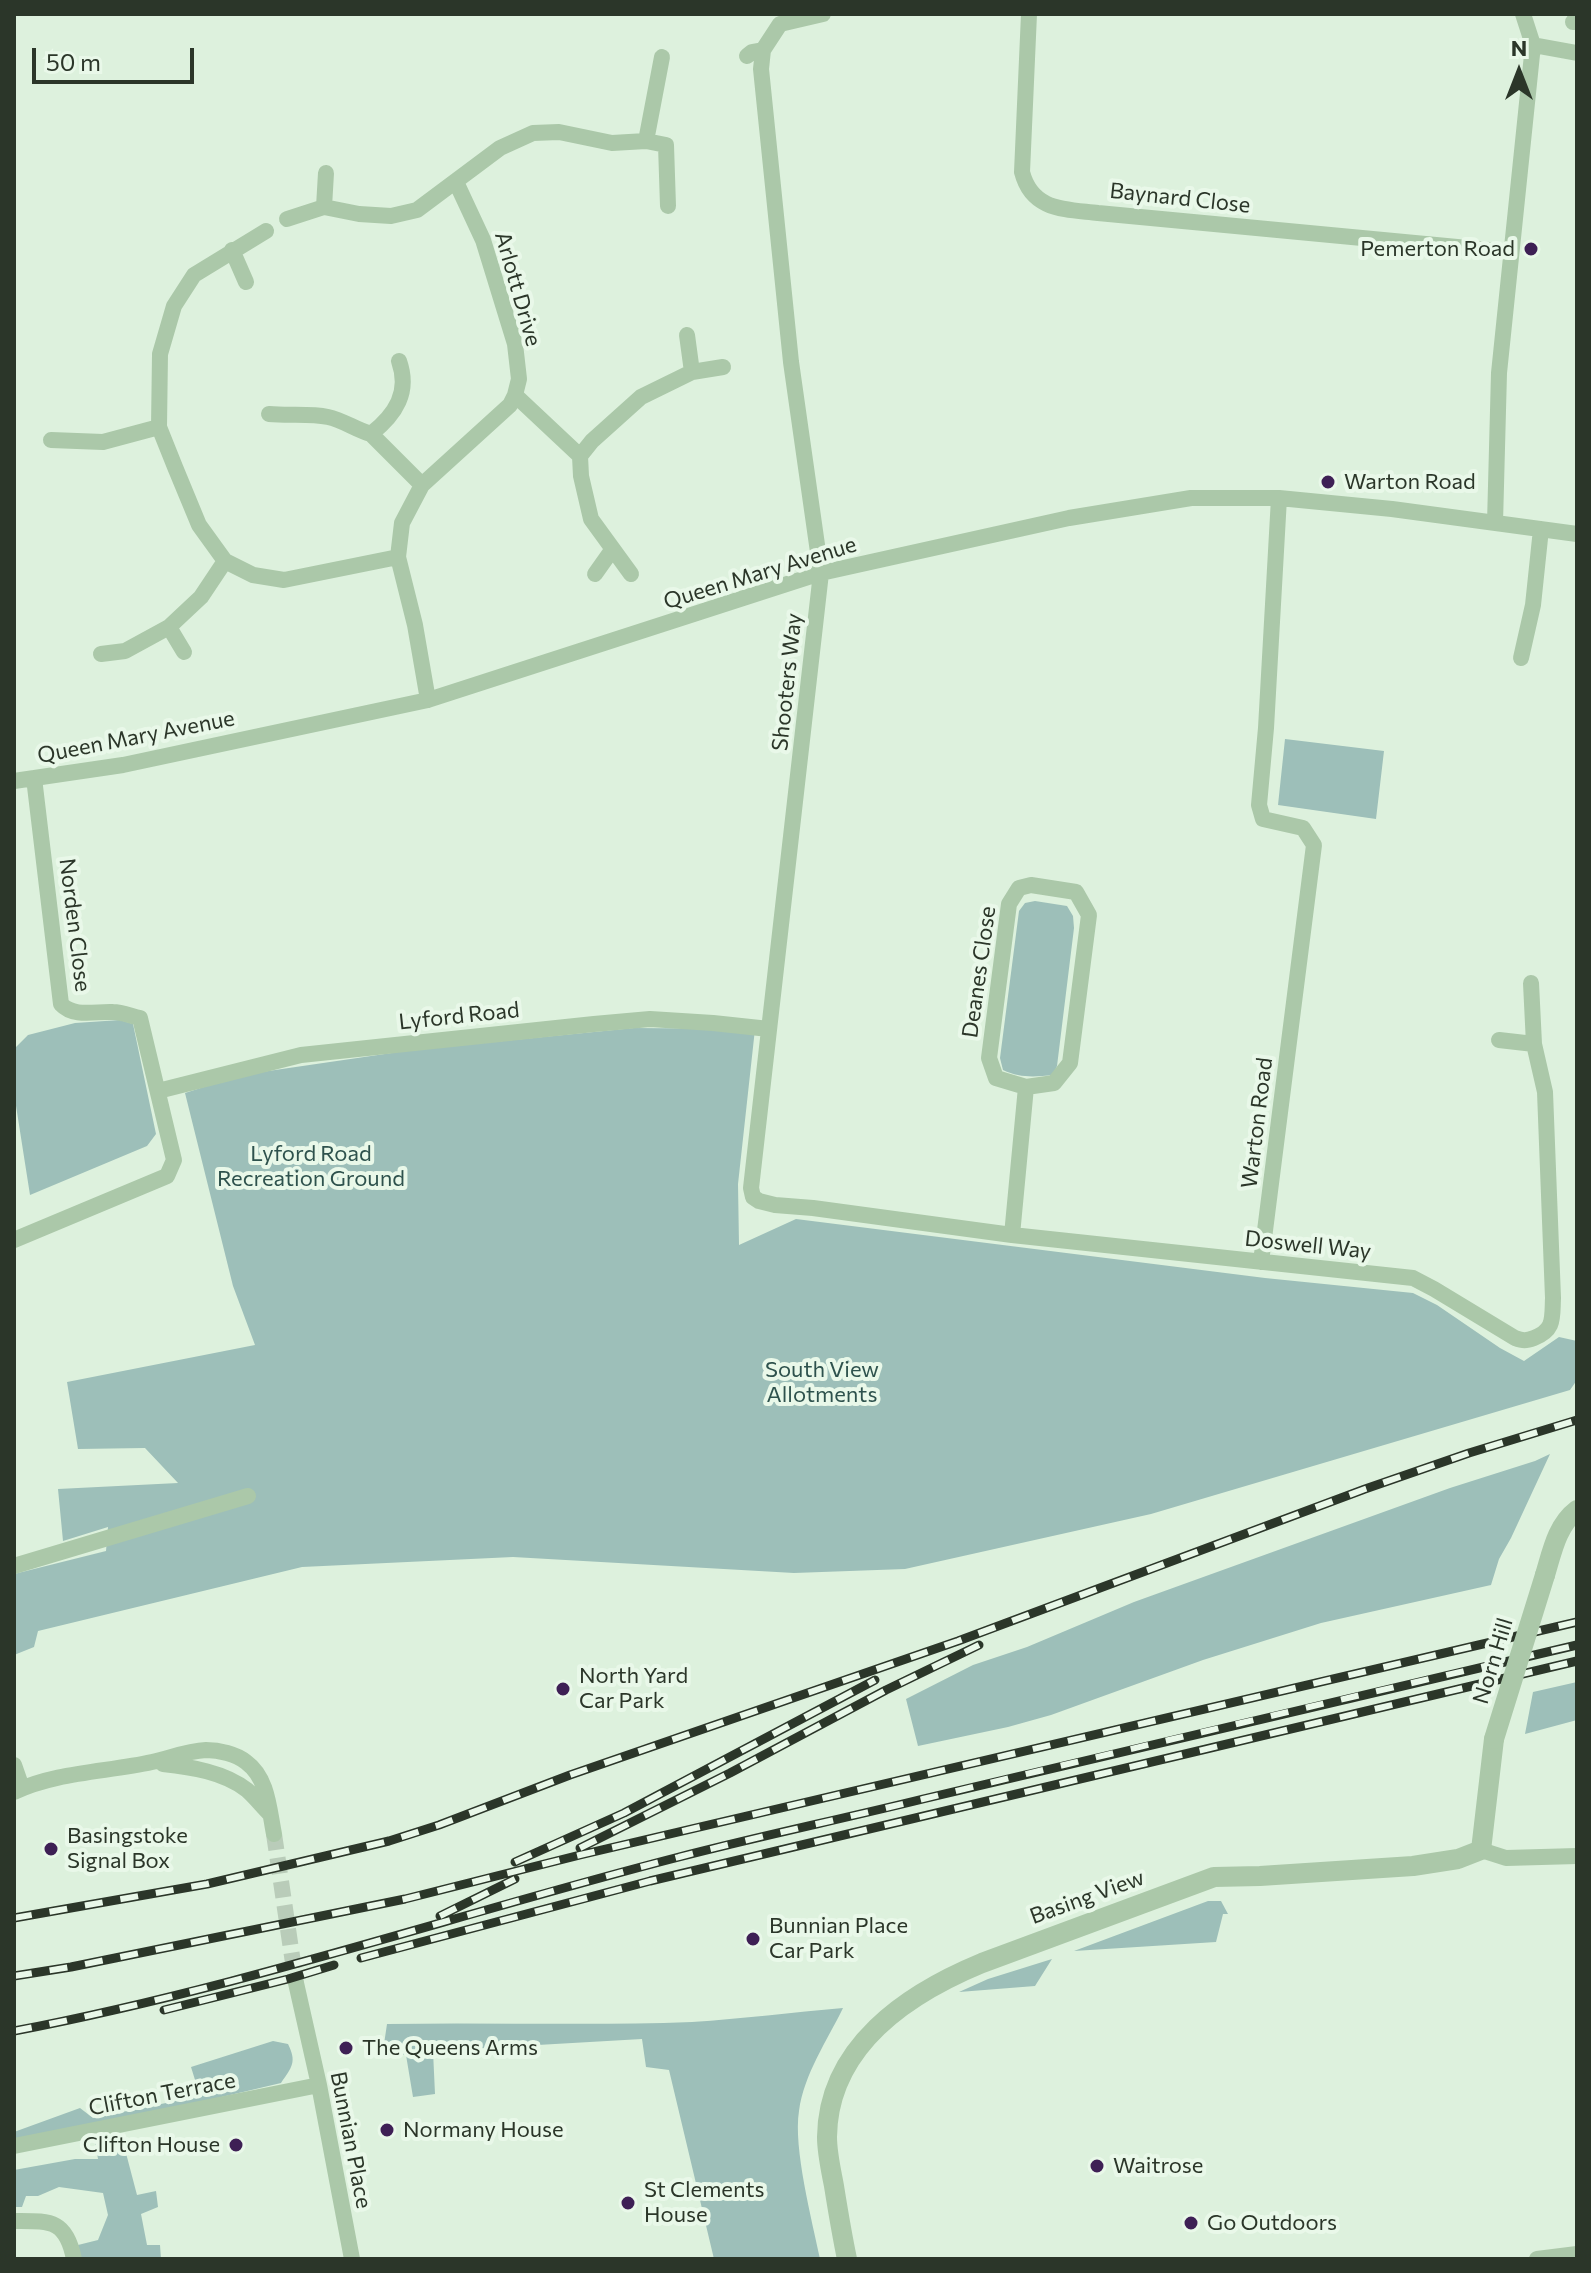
<!DOCTYPE html>
<style>
body{margin:0}
#map{position:relative;width:1591px;height:2273px;overflow:hidden;background:#ddf1dd;font-family:Commissioner,sans-serif}
canvas{display:block}
.frame{position:absolute;inset:0;border:16px solid #2b3629;pointer-events:none}
.north{position:absolute;left:1479px;top:32px;width:80px;height:80px;-webkit-text-stroke:6px #e9f8e9;paint-order:stroke;rotate:0deg;font-size:22px;font-weight:700;line-height:32px;text-align:center;color:#2b3629}
.north::after{content:'';display:block;margin:auto;width:28px;height:36px;background:#2b3629;clip-path:polygon(50% 0,100% 100%,50% 72%,0 100%)}
.scale{position:absolute;left:32px;top:48px;width:162px;height:36px;box-sizing:border-box;border:4px solid #2b3629;border-top:0;padding-left:10px;font-size:24px;line-height:28px;white-space:nowrap;color:#2b3629;-webkit-text-stroke:6px #e9f8e9;paint-order:stroke}
</style>
<div id="map">
<canvas width="1591" height="2273"></canvas>
<div class="frame"></div>
<div class="north">N</div>
<div class="scale">50 m</div>
</div>
<script>
const c = document.querySelector('canvas').getContext('2d');
c.lineJoin = 'round';
function fillPath(path, color) { c.fillStyle = color; c.fill(path, 'evenodd'); }
function trace(path, color, width, dash) { c.strokeStyle = color; c.lineWidth = width; c.lineCap = dash ? 'butt' : 'round'; c.setLineDash(dash || []); c.stroke(path); }
function drawText(font, color, halo, rows, align = 'center') {
  c.font = font + ' Commissioner,sans-serif'; c.lineWidth = 8; c.setLineDash([]); c.textBaseline = 'middle'; c.strokeStyle = halo; c.fillStyle = color; for (const [text, x, y, turn = 0] of rows) {
    c.save(); c.translate(x, y); c.rotate((+turn || 0) * Math.PI / 180); c.textAlign = isNaN(turn) ? turn : align; if (halo) c.strokeText(text, 0, 0); c.fillText(text, 0, 0); c.restore();
  }
}
const green = new Path2D(`
 M1285 739 1384 751 1376 819 1278 805Z
 M1035 901 1067 906 1073 916 1074 928 1057 1066 1053 1075C1034 1077 1020 1078 1003 1070L1000 1058 1019 911 1025 903Z
 M120 1020 133 1024 156 1134 147 1146 30 1195 14 1093V1049L28 1035 75 1023Z
 M634 1028 755 1029 738 1184 739 1245 796 1219 1265 1278 1413 1293 1437 1305 1500 1348 1524 1361 1559 1337 1577 1341V1380L1570 1390 1151 1514 905 1569 794 1573 513 1557 302 1567 38 1631 34 1647 14 1655V1574L106 1551 108 1527 63 1541 58 1489 178 1483 145 1448 78 1449 67 1382 255 1345 233 1286 185 1093 241 1075 412 1050Z
 M1550 1454 1511 1538 1499 1559 1491 1585 1321 1623 1203 1660 1051 1715 1008 1727 918 1746 906 1699 973 1665 1027 1647 1134 1602 1450 1488 1535 1461Z
 M1577 1682V1720L1525 1734 1533 1692Z
 M1208 1901H1221L1228 1914H1223L1216 1942 1074 1951Z
 M1052 1959 1035 1986 959 1992 988 1979Z
 M843 2008C827 2041 804 2074 799 2111 793 2148 812 2220 820 2259H714L669 2070 646 2067 642 2039 433 2051 435 2094 413 2097 406 2055 383 2051 387 2024C489 2022 590 2026 692 2022 742 2019 793 2012 843 2008Z
 M273 2041 288 2044C297 2062 292 2067 281 2083L154 2113 14 2141V2132L80 2108 93 2118 200 2096 191 2067Z
 M122 2138 137 2195 156 2191 158 2207 141 2214 147 2245H160L161 2259H81L78 2245 98 2240 108 2215 103 2193 59 2187 38 2196H26L22 2207H14V2170L75 2159H98L95 2142Z`);
const minorTunnel = new Path2D(`
 M274 1834 296 1983`);
const minor = new Path2D(`
 M823 14 780 24 763 50 761 69 791 362 821 573 751 1188 753 1197 759 1201 775 1205 813 1208 1012 1235 1413 1278 1434 1289 1515 1338C1523 1341 1526 1341 1534 1338 1555 1330 1552 1318 1553 1298L1545 1092 1534 1044 1531 983
 M1029 14 1022 172C1032 211 1065 209 1098 213L1510 252
 M1573 22H1577
 M1533 45 1577 53
 M747 56 752 52 763 50
 M646 141 662 57
 M324 207 326 173
 M287 219 324 207 359 214 391 216 417 210 500 148 533 133 559 132 612 143 646 141 666 145 668 206
 M266 231 194 275 174 306 160 354 159 427 175 467 199 525 225 561 253 575 284 580 398 557
 M232 250 246 282
 M687 335 692 372
 M515 395 580 456
 M269 414C289 416 309 413 328 417 343 420 356 430 371 434 396 414 410 392 399 361
 M371 434 422 485
 M51 440 103 442 159 427
 M1495 523 1499 373 1533 45 1523 14
 M595 574 612 550
 M631 574 591 519 581 476 580 456 592 441 641 397 692 372 723 367
 M169 627 184 652
 M101 654 125 651 169 627 201 597 225 561
 M1521 658 1533 605 1541 529
 M428 700 415 625 398 557 402 523 422 485 510 405 515 395 519 379 515 344 483 240 456 182
 M14 781 123 765 428 700 821 573 1069 518 1191 498H1279L1392 509 1577 534
 M1031 885 1076 892 1089 915 1070 1063 1054 1083 1026 1087 996 1078 989 1058 1009 904 1019 888Z
 M1499 1040 1534 1044
 M158 1091 301 1055 594 1024 650 1019 713 1023 769 1029
 M1012 1235 1026 1087
 M14 1240 167 1176 174 1160 140 1018C131 1016 122 1012 113 1012 96 1011 74 1018 61 1004L34 778
 M1261 1262 1314 845 1303 828 1263 819 1259 805 1266 728 1279 498
 M14 1566 248 1496
 M163 1764C191 1767 224 1772 247 1790 255 1797 262 1806 269 1813
 M14 1765 22 1788
 M14 1792C56 1772 107 1772 152 1762 170 1758 187 1751 206 1750 219 1750 236 1754 246 1762 268 1778 269 1809 274 1834
 M1481 1850 1506 1858 1577 1856
 M296 1983 319 2085 352 2259
 M14 2146 319 2085
 M14 2221C50 2221 66 2219 74 2259
 M1537 2259 1577 2254`);
const tertiary = new Path2D(`
 M1545 1575C1552 1552 1557 1525 1577 1510
 M847 2259C842 2235 838 2211 834 2186 831 2170 827 2153 827 2137 828 2047 907 1994 982 1963L1214 1877 1260 1876 1413 1866 1458 1859 1481 1850 1494 1739`);
const rail = new Path2D(`
 M580 1848 730 1773 886 1690 979 1645
 M515 1862 624 1813 875 1680
 M440 1916 515 1879
 M14 1918 207 1884 389 1841 439 1825 570 1775 958 1641 1365 1489 1469 1453 1577 1420
 M361 1958 650 1881 1577 1661
 M14 1976 71 1967 405 1899 580 1855 1577 1622
 M164 2010 288 1979 334 1965
 M14 2031C240 1988 457 1914 679 1857 760 1836 842 1819 923 1799 1141 1746 1359 1695 1577 1645`);
const tertiaryBridge = new Path2D(`
 M1494 1739 1545 1575`);
const markers = [
 [1531,249,8,"#3e2055"],
 [1328,482,8,"#3e2055"],
 [563,1689,8,"#3e2055"],
 [51,1849,8,"#3e2055"],
 [753,1939,8,"#3e2055"],
 [346,2048,8,"#3e2055"],
 [387,2130,8,"#3e2055"],
 [236,2145,8,"#3e2055"],
 [1097,2166,8,"#3e2055"],
 [628,2203,8,"#3e2055"],
 [1191,2223,8,"#3e2055"]
];
const streetNames = [
 ["Baynard Close",1180,198,6],
 ["Arlott Drive",518,289,74],
 ["Queen Mary Avenue",760,573,-17],
 ["Shooters Way",787,682,-84],
 ["Queen Mary Avenue",136,737,-11],
 ["Norden Close",75,925,83],
 ["Deanes Close",979,972,-82],
 ["Lyford Road",459,1016,-6],
 ["Warton Road",1257,1123,-83],
 ["Doswell Way",1308,1245,6],
 ["Norn Hill",1493,1661,-73],
 ["Basing View",1087,1897,-20],
 ["Clifton Terrace",162,2094,-11],
 ["Bunnian Place",351,2140,79]
];
const poiNames = [
 ["Pemerton Road",1515,249,"right"],
 ["Warton Road",1344,482],
 ["North Yard",579,1676],
 ["Car Park",579,1701],
 ["Basingstoke",67,1836],
 ["Signal Box",67,1861],
 ["Bunnian Place",769,1926],
 ["Car Park",769,1951],
 ["The Queens Arms",362,2048],
 ["Normany House",403,2130],
 ["Clifton House",220,2145,"right"],
 ["Waitrose",1113,2166],
 ["St Clements",644,2190],
 ["House",644,2215],
 ["Go Outdoors",1207,2223]
];
const parkNames = [
 ["Lyford Road",311,1154],
 ["Recreation Ground",311,1179],
 ["South View",822,1370],
 ["Allotments",822,1395]
];
fillPath(green, '#9dbfb9');
trace(minorTunnel, '#b9ccb9', 16, [16, 8]);
trace(minor, '#abc8a9', 16);
trace(tertiary, '#abc8a9', 20);
trace(rail, '#2b3629', 9);
trace(rail, '#e9f8e9', 6, [18]);
trace(tertiaryBridge, '#abc8a9', 20);
for (const [x, y, r, color] of markers) { const dot = new Path2D(); dot.arc(x, y, r, 0, 2 * Math.PI); c.fillStyle = color; c.fill(dot); trace(dot, '#e9f8e9', 3); }
drawText('22px', '#2b3629', '#e9f8e9', streetNames);
drawText('22px', '#2b3629', '#e9f8e9', poiNames, 'left');
drawText('22px', '#2e524d', '#e9f8e9', parkNames);
</script>
